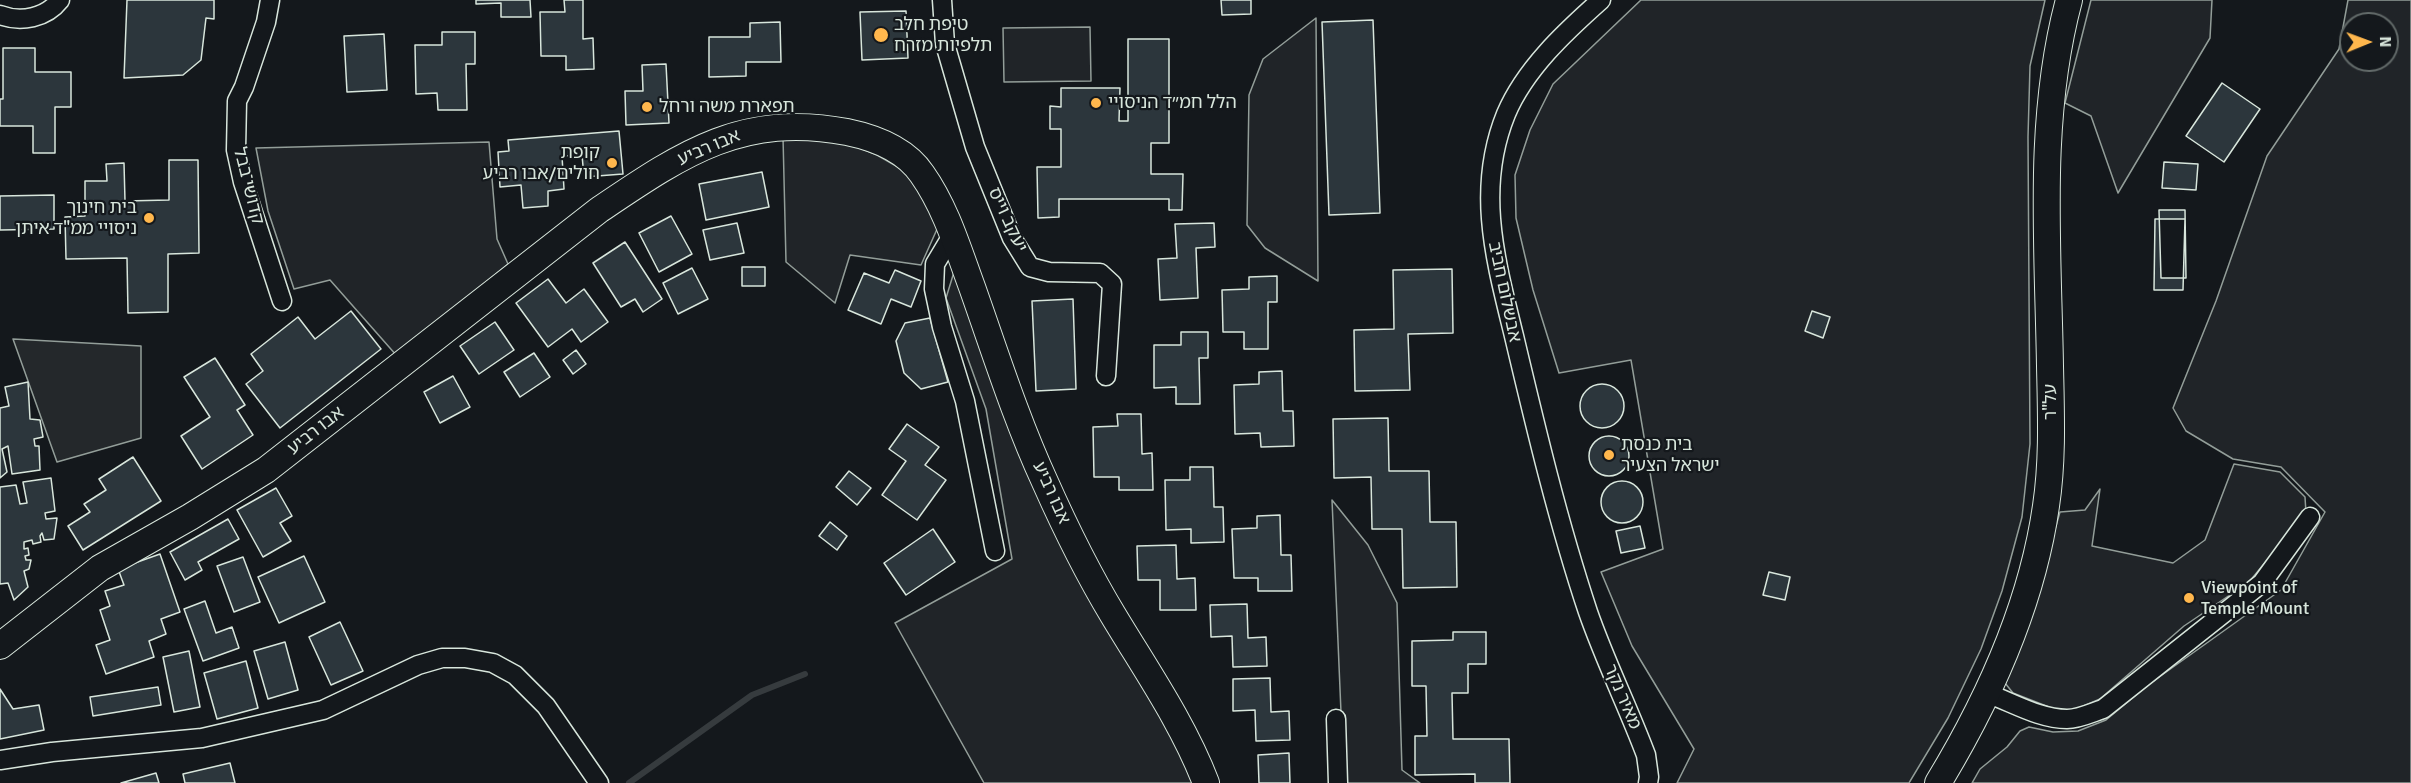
<!DOCTYPE html>
<meta charset="utf-8">
<style>
body{margin:0}
#map{position:relative;width:2411px;height:783px;overflow:hidden;background:#14181c;font-family:Signika,sans-serif}
canvas{display:block}
.north{position:absolute;left:2339px;top:12px;width:60px;height:60px;box-sizing:border-box;background:#14181c;border:2px solid #626a69;border-radius:50%;rotate:89deg;font-size:16px;font-weight:700;line-height:24px;text-align:center;color:#d8e6dc}
.north::after{content:'';display:block;margin:auto;width:21px;height:27px;background:#ffb74d;clip-path:polygon(50% 0,100% 100%,50% 72%,0 100%)}
</style>
<div id="map">
<canvas width="2411" height="783"></canvas>
<div class="north">N</div>
</div>
<script>
const c = document.querySelector('canvas').getContext('2d');
c.lineJoin = 'round';
function fillPath(path, color) { c.fillStyle = color; c.fill(path, 'evenodd'); }
function trace(path, color, width, dash) { c.strokeStyle = color; c.lineWidth = width; c.lineCap = dash ? 'butt' : 'round'; c.setLineDash(dash || []); c.stroke(path); }
function drawText(font, color, halo, rows, align = 'center') {
  c.font = font + ' Signika,"Noto Sans Hebrew",sans-serif'; c.lineWidth = 4.5; c.setLineDash([]); c.textBaseline = 'middle'; c.strokeStyle = halo; c.fillStyle = color; for (const [text, x, y, turn = 0] of rows) {
    c.save(); c.translate(x, y); c.rotate((+turn || 0) * Math.PI / 180); c.textAlign = isNaN(turn) ? turn : align; if (halo) c.strokeText(text, 0, 0); c.fillText(text, 0, 0); c.restore();
  }
}
const green = new Path2D(`
 M1641 0H2045L2030 66 2028 137 2030 444 2022 517 2002 591 1981 649 1948 718 1909 783H1677L1694 749 1632 646 1601 572 1663 549 1631 360 1559 373 1533 290 1516 218 1515 175 1530 130 1553 84Z
 M2091 0H2212L2210 38 2118 193 2091 116 2065 103Z
 M2348 0H2411V783H1972L1980 769 2007 747 2020 731 2029 727 2053 732 2078 731 2106 720 2148 685 2281 590 2325 512 2281 467 2233 459 2186 431 2173 408 2216 301 2267 156 2339 49ZM2351 24H2387V60H2351Z
 M1316 18 1318 281 1265 248 1247 225 1249 95 1263 59Z
 M1090 27 1091 81 1004 82 1003 28Z
 M783 137 835 138 877 155 910 174 938 227 921 265 850 255 835 303 786 262Z
 M489 142 497 239 508 264 397 356 330 280 294 289 268 211 256 148Z
 M954 272 1180 745 1195 783H984L895 623 1012 559 986 409 946 298Z
 M2234 464 2280 472 2305 497 2306 513 2249 582 2184 626 2100 699 2069 712 2054 709 2013 693 2005 683 2024 637 2060 512 2085 510 2100 489 2092 546 2173 563 2205 540Z
 M1332 500 1368 545 1397 603 1402 770 1420 783H1344Z`);
const parking = new Path2D(`
 M13 339 141 346V438L57 462Z`);
const stream = new Path2D(`
 M629 783 752 695 805 674`);
const building = new Path2D(`
 M127 0H214V19L206 18 201 60 183 75 124 78Z
 M476 0H530L531 17H501V3L476 4Z
 M564 0H583V39L593 38 594 69 566 70V56H541L540 12H565Z
 M1221 0H1251V14L1222 15Z
 M906 11 908 58 862 60 860 12Z
 M1373 20 1380 213 1329 215 1322 22Z
 M780 22 781 62H746V76L709 77V37H750V23Z
 M442 32H475V64H466L467 110H438L437 93 416 94 415 45H442Z
 M384 34 387 90 347 92 344 36Z
 M1128 39H1169V143H1151V174H1183L1182 210H1169V199H1059V217L1038 218 1037 167H1061V129H1050V106L1061 107V88H1120L1119 121H1128Z
 M3 48H35V72H71V107H55V153H33V126H0V99H3Z
 M666 64 669 123 626 125 625 91H643L642 65Z
 M2222 83 2260 109 2224 162 2186 136Z
 M619 131 623 174 584 177 582 155 562 156 564 189 548 191V206L523 208 521 185 500 187 498 152 509 151 508 140Z
 M169 160H198L199 253 168 254V312L128 313 127 258 66 259 65 217 85 216V181H107L106 164 124 163 125 201 169 200Z
 M2164 162 2198 164 2196 190 2162 188Z
 M762 172 769 207 706 220 699 184Z
 M54 195V229L0 230V196Z
 M2159 210H2185L2186 278H2161Z
 M671 216 692 254 659 272 639 233Z
 M2155 219H2185L2183 290H2154Z
 M737 223 744 253 710 260 703 230Z
 M1214 223 1215 247 1196 248 1198 298 1160 300 1158 259 1177 258 1175 224Z
 M625 242 662 299 643 312 635 299 621 307 593 263Z
 M742 267H765V286H742Z
 M692 268 708 299 678 314 663 283Z
 M1452 269 1453 333 1408 334 1410 390 1355 391 1354 330 1394 329 1393 270Z
 M895 270 921 281 911 307 891 299 881 324 848 310 864 273 889 283Z
 M1277 276V302H1268V349H1244V332H1223L1222 290 1249 289V277Z
 M548 279 566 303 584 289 608 322 581 342 572 329 548 347 516 303Z
 M1073 299 1076 389 1036 391 1032 301Z
 M351 311 381 349 280 428 246 384 263 371 251 354 298 317 315 339Z
 M1812 311 1830 317 1823 338 1805 331Z
 M930 318 948 382 921 389 904 373 896 341 905 323Z
 M495 322 514 350 479 374 460 346Z
 M1181 332H1208V358H1199L1200 404H1176V387L1154 388V345H1181Z
 M576 350 586 364 573 374 563 360Z
 M534 353 550 377 520 397 504 372Z
 M215 358 245 405 237 410 253 435 202 469 181 436 210 417 184 377Z
 M1282 371 1283 411H1293L1294 446 1261 447 1260 433 1235 434 1234 385 1259 384V372Z
 M453 376 470 407 440 423 424 392Z
 M28 382 30 419 40 420 43 437 34 439 35 446H39L40 470 12 474 8 446 2 449 7 472 0 478V408L9 406 5 387Z
 M1580 406a22 22 0 1 1 44 0a22 22 0 1 1-44 0Z
 M1117 414H1141L1142 454 1152 453 1153 490H1119V477H1094L1093 427 1118 426Z
 M1388 418 1389 471H1429L1430 522H1456L1457 587 1403 588 1402 529H1372L1371 477 1334 478 1333 419Z
 M907 424 939 447 925 465 946 480 917 520 882 495 906 461 889 449Z
 M1589 456a20 20 0 1 1 40 0a20 20 0 1 1-40 0Z
 M133 457 161 501 83 550 68 526 90 512 84 504 106 490 99 479Z
 M1190 467H1213L1214 507H1223L1224 542 1191 543V529L1166 530 1165 480H1190Z
 M849 471 871 488 857 505 836 487Z
 M51 478 55 511 45 513 46 519 57 518 54 539 44 540 42 533 40 536 41 542 33 544 32 540 24 542V549L28 548 29 555 25 556 26 560H31L29 569 24 571 28 587 14 600 8 583 0 584V487L16 485 20 504 27 503 23 482Z
 M1601 502a21 21 0 1 1 42 0a21 21 0 1 1-42 0Z
 M276 488 292 516 280 523 291 541 263 557 237 510Z
 M1280 515 1281 555H1291L1292 591H1258V578H1234L1232 529 1257 528V516Z
 M228 519 239 539 198 562 202 570 185 580 170 552Z
 M830 522 847 536 837 550 819 536Z
 M1640 526 1645 548 1621 553 1616 531Z
 M933 529 955 562 906 595 884 563Z
 M1176 545 1177 579 1195 578 1196 610H1160V580H1138L1137 546Z
 M160 554 180 612 161 619 166 634 149 641 154 657 106 674 96 645 110 640 100 610 110 606 105 591 124 585 118 569Z
 M304 556 325 602 279 623 258 577Z
 M243 557 260 602 234 612 217 566Z
 M1769 572 1790 577 1785 600 1763 595Z
 M205 601 216 633 232 627 239 648 203 661 184 609Z
 M1247 604 1248 638 1266 637 1267 666 1233 667 1232 636 1211 637 1210 605Z
 M340 622 363 671 331 685 309 637Z
 M1453 632H1486V664H1468V693H1452L1453 739H1509L1510 783H1475V774L1415 775V736H1427L1426 686H1412V641L1453 640Z
 M285 642 298 690 268 699 254 651Z
 M189 651 200 707 174 712 163 657Z
 M246 661 258 708 217 719 204 673Z
 M1270 678 1271 712 1289 711 1290 740 1256 741 1255 710 1233 711V679Z
 M158 687 161 705 93 716 90 697Z
 M0 689 13 709 39 705 44 730 0 739Z
 M1289 753 1290 783H1259L1258 755Z
 M230 763 235 783H185L183 774Z
 M156 773 159 783H121Z`);
const street = new Path2D(`
 M270 0 266 22 244 87 237 101 236 150 243 182 282 301
 M942 0 945 44 975 147 1012 238 1030 267 1049 272 1100 273 1112 284 1106 376
 M1601 0C1565 32 1525 69 1506 114 1475 190 1496 262 1514 336 1536 429 1558 522 1588 612 1605 661 1628 707 1646 755L1649 777 1648 783
 M0 15C21 23 46 18 60 0
 M953 234 935 264 934 289 942 327 965 401 995 551
 M1986 693C2012 702 2039 719 2067 719 2079 719 2091 713 2103 709L2262 583 2310 517
 M1336 719 1338 783
 M0 760 52 752 202 738 323 710 418 665 442 658H465L493 663 515 675 546 706 599 783`);
const secondary = new Path2D(`
 M0 646 100 568 190 517 266 470 599 210C682 154 742 112 847 132 876 138 905 149 922 174 946 208 958 249 972 287 995 352 1016 419 1045 482 1065 527 1087 572 1113 615 1146 670 1183 723 1206 783
 M1938 783C1989 699 2032 604 2046 506 2053 460 2051 412 2050 366 2048 244 2037 119 2069 0`);
const markers = [
 [881,35,8,"#ffb74d"],
 [1096,103,6,"#ffb74d"],
 [647,107,6,"#ffb74d"],
 [612,163,6,"#ffb74d"],
 [149,218,6,"#ffb74d"],
 [1609,455,6,"#ffb74d"],
 [2189,598,6,"#ffb74d"]
];
const poiNames = [
 ["טיפת חלב",894,25],
 ["תלפיות מזרח",894,46],
 ["הלל חמ״ד הניסויי",1108,103],
 ["תפארת משה ורחל",659,107],
 ["קופת",600,153,"right"],
 ["חולים/אבו רביע",600,174,"right"],
 ["בית חינוך",137,208,"right"],
 ["ניסויי ממ\"ד איתן",137,229,"right"],
 ["בית כנסת",1621,445],
 ["ישראל הצעיר",1621,466],
 ["Viewpoint of",2201,588],
 ["Temple Mount",2201,609]
];
const streetNames = [
 ["אבו רביע",709,148,-23],
 ["קדושי בבל",248,186,76],
 ["יעקב וייס",1007,220,65],
 ["אבשלום חביב",1504,292,78],
 ["על\"ר",2051,402,-90],
 ["אבו רביע",316,431,-38],
 ["אבו רביע",1051,493,66],
 ["מאיר נקר",1622,697,67]
];
fillPath(green, '#202428');
trace(green, '#939e99', 1.5);
fillPath(parking, '#24282b');
trace(parking, '#939e99', 1.5);
trace(stream, '#363b3e', 6);
fillPath(building, '#2c363c');
trace(building, '#d8e6dc', 1.5);
trace(street, '#d8e6dc', 21);
trace(secondary, '#d8e6dc', 28);
trace(street, '#14181c', 18);
trace(secondary, '#14181c', 26);
for (const [x, y, r, color] of markers) { const dot = new Path2D(); dot.arc(x, y, r, 0, 2 * Math.PI); c.fillStyle = color; c.fill(dot); trace(dot, '#14181c', 2); }
drawText('18px', '#d8e6dc', '#14181c', poiNames, 'left');
drawText('18px', '#d8e6dc', '#14181c', streetNames);
</script>
